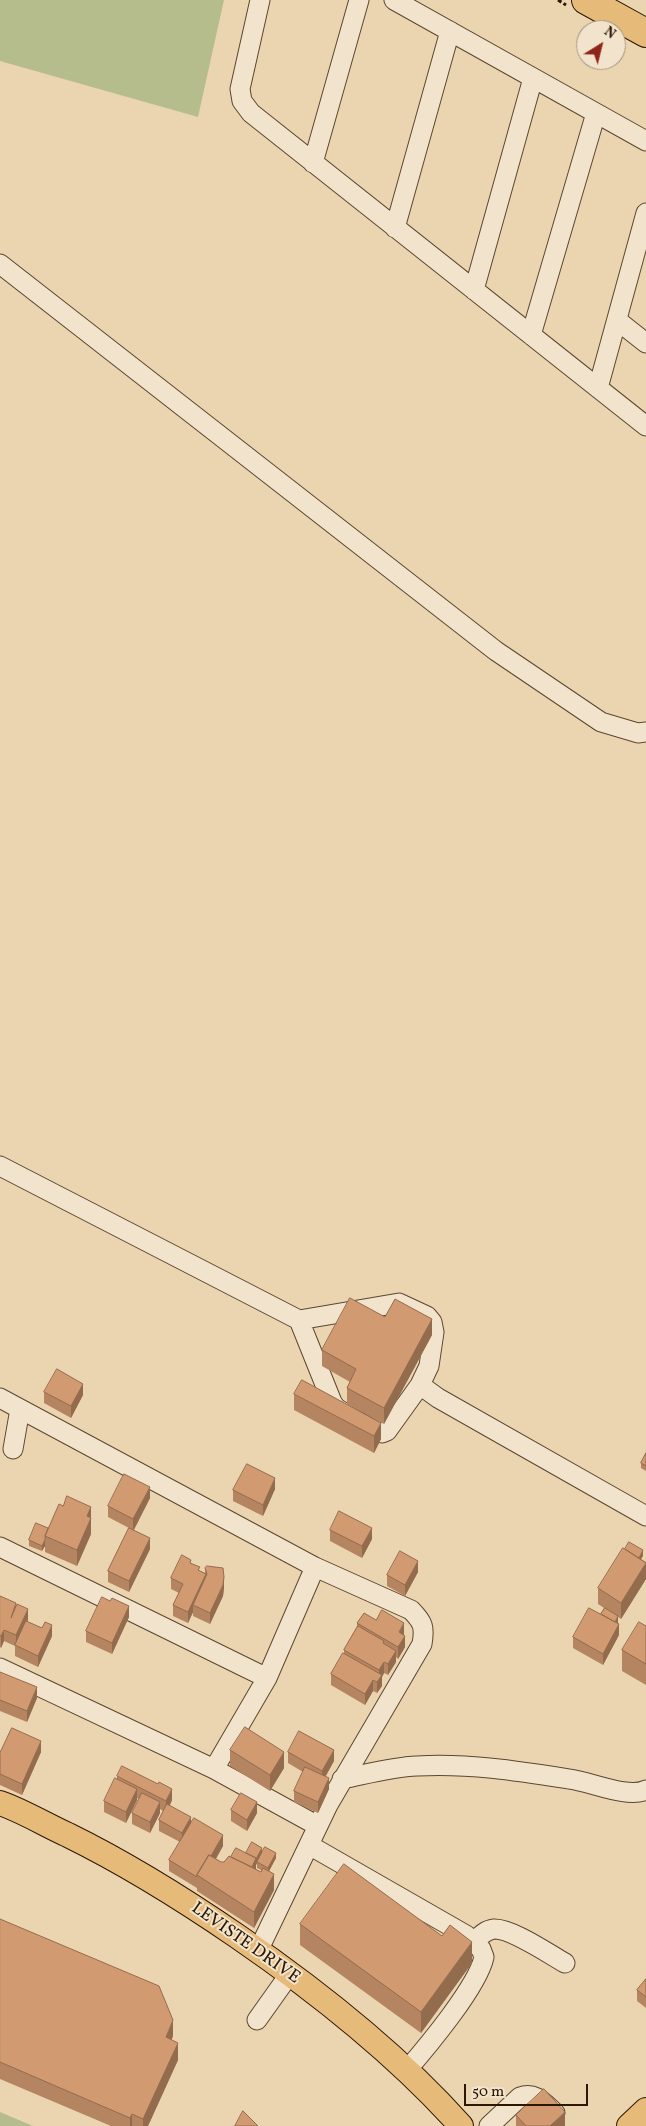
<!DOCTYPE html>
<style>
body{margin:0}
#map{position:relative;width:646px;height:2126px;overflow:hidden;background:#ebd5b1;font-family:Vollkorn,serif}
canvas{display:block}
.north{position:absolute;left:576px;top:20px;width:50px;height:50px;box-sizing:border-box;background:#f2e4cc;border:1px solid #a3927c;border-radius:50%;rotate:36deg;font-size:14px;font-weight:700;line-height:20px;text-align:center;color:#2c1604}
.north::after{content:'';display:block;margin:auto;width:18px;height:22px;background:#8f2418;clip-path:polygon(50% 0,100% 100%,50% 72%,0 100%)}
.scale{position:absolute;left:464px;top:2084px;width:124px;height:22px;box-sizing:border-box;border:2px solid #2c1604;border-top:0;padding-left:6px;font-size:15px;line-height:18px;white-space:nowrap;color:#2c1604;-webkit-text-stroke:4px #f2e4cc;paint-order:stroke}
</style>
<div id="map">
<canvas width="646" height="2126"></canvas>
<div class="north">N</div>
<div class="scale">50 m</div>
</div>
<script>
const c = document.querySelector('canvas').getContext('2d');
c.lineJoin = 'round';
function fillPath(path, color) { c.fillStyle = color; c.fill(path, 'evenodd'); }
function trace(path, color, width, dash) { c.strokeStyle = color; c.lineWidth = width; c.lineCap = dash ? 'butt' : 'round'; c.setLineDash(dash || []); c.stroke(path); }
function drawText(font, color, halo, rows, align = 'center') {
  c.font = font + ' Vollkorn,serif'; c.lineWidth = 4; c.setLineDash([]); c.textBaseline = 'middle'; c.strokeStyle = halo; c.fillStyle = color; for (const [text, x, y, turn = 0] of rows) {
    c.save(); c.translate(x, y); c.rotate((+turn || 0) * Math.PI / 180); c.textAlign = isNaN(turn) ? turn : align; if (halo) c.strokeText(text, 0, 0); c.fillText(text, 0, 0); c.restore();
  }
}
const green = new Path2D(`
 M0 0H224L198 117 0 61Z
 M0 2112 33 2126H0Z`);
const path = new Path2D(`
 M558 0 566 5`);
const minor = new Path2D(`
 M260 0 240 89 242 101 251 113 646 426
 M394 0 646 141
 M313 163 359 0
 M395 228 450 31
 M0 264 496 651 601 722 638 733 646 732
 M474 290 533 78
 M618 321 646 343
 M531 335 596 113
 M598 388 646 213
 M0 1166 299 1320 399 1303 427 1316 432 1322 434 1332 429 1366 420 1385 438 1398 646 1516
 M299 1320 332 1402 336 1408 376 1432 382 1433 387 1431 420 1385
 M0 1398 315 1567 411 1610C423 1622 425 1627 422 1644L328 1805 258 1951
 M13 1449 20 1409
 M0 1547 267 1678
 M0 1668 214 1769 318 1826
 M214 1769 267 1678 315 1567
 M342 1779C367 1774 392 1767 417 1766 468 1763 518 1771 569 1779 589 1781 628 1799 646 1790
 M309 1845 466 1935 481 1949 484 1957C478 1986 427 2047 406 2071
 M474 1942C480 1936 485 1930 494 1929 511 1928 549 1954 565 1963
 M257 2020 284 1982
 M489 2126 520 2097C535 2091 544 2103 555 2113`);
const major = new Path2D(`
 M0 1803C23 1811 46 1825 68 1835 127 1864 183 1899 237 1936 317 1991 396 2053 461 2126
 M629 2126 646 2110`);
const highway = new Path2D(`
 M586 0 646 33`);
const wall = new Path2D(`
 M385 1317 432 1335 384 1424 347 1404V1388L350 1382 322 1366V1350Z
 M44 1392 83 1395 71 1418 44 1403Z
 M294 1394 381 1439 374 1453 294 1410Z
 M646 1453V1471L641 1468V1463Z
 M275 1489 263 1516 233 1501V1490Z
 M150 1498 134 1530 150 1549 129 1592 108 1582V1571L129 1528 108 1517V1506Z
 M63 1506 91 1507V1534L77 1566 45 1552V1546L42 1551 29 1546V1540L48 1528Z
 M330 1530 372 1539 362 1558 330 1541Z
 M643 1556 641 1559 646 1562V1579L621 1619 618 1617V1623L619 1635 603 1665 573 1648V1637L601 1614 604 1608 598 1604V1588Z
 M191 1563 200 1571 205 1573V1568L224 1588 223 1596 210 1624 193 1616V1612L188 1623 173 1616V1605L179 1593 171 1589V1578Z
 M418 1572 405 1596 387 1586V1575Z
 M0 1596 16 1606 28 1620 27 1621 52 1636 38 1667 15 1656V1646L4 1641 1 1648 0 1647Z
 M129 1617 112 1654 86 1642V1631Z
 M376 1620 404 1634 405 1647 398 1659 396 1657V1662L388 1675 384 1673 382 1677V1686L377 1693 373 1691 365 1705 331 1685V1674L344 1653V1650L357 1627V1623Z
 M646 1626V1685L622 1671V1650Z
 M0 1667V1672L37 1698 27 1722 0 1711Z
 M230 1750 284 1768 270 1791 230 1766Z
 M41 1752 22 1795 0 1785V1753Z
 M288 1752 334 1761 326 1776 329 1789 318 1813 294 1802V1791L303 1772 288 1763Z
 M117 1776 172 1800 170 1805 191 1824 223 1846 216 1859 221 1862H224L231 1857 246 1853 262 1852 276 1858 269 1871 274 1890 254 1928 197 1891V1888L169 1871V1860L180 1842 159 1831V1820L163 1811 160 1809V1813L150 1833 132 1824V1813L139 1799 137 1798V1800L126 1823 104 1812V1801L117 1779ZM257 1863V1868L261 1870V1872L256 1869V1865Z
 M231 1810 257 1813 247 1831 231 1821Z
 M0 1919 173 2036 171 2040 178 2060 148 2126H111L0 2079Z
 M300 1924 442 1936 472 1963 421 2033 300 1945Z
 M646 1979V2008L637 2001V1990Z
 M516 2115 565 2126H516Z`);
const shadedWall = new Path2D(`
 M432 1319V1335L384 1424V1408Z
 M83 1384V1395L71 1418V1406Z
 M381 1423V1439L374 1453V1436Z
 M275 1478V1489L263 1516V1505Z
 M150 1487V1498L133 1531V1519Z
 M91 1507V1534L77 1566V1550L87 1516Z
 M372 1528V1539L362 1558V1546Z
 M150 1538V1549L129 1592V1581Z
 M45 1540V1546L42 1551V1546Z
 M643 1550V1556L636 1567V1562Z
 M418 1561V1572L405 1596V1585Z
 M646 1563V1579L621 1619V1603Z
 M206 1574V1585L193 1605V1612L188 1623V1612Z
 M224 1577V1588L223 1596 210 1624V1613Z
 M129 1606V1617L112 1654V1643Z
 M28 1609V1620L16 1646V1635Z
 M618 1616V1622L615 1628V1623Z
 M404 1623V1634L399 1643V1632Z
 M619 1624V1635L603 1665V1654Z
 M52 1625V1636L38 1667V1656Z
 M4 1630V1641L1 1648V1636Z
 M405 1636V1647L398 1659V1647Z
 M396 1651V1662L388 1675V1664Z
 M384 1662V1673L382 1677V1686L377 1693V1682L379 1679V1670Z
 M373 1680V1691L365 1705V1694Z
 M37 1687V1698L27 1722V1711Z
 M41 1741V1752L22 1795V1784Z
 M334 1750V1761L322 1782V1771Z
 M284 1752V1768L270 1791V1775Z
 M329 1778V1789L318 1813V1802Z
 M137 1789V1800L126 1823V1812Z
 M172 1789V1800L166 1813V1801Z
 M160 1802V1813L150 1833V1822Z
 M257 1802V1813L247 1831V1820Z
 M191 1817V1828L182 1844V1833Z
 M223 1835V1846L204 1879 199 1876Z
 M262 1848V1853L256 1865V1859Z
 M276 1853V1858L268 1873V1868Z
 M256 1858V1869L250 1871Z
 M274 1874V1890L254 1928V1912Z
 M472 1942V1963L421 2033V2012Z
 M173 2020V2036L166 2054V2037Z
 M178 2043V2060L148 2126H143V2119Z
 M565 2112V2126H550Z
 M132 2114V2126H130V2118Z`);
const building = new Path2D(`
 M350 1298 385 1317 395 1299 432 1319 384 1408 347 1388 356 1369 322 1350Z
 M57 1369 83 1384 71 1406 44 1392Z
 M302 1380 381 1423 374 1436 294 1394Z
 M646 1453V1466L641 1463Z
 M247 1464 275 1478 263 1505 233 1490Z
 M124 1474 150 1487 133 1519 108 1506Z
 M67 1496 91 1507 87 1516 91 1518 77 1550 45 1536 59 1504 63 1506Z
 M339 1511 372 1528 362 1546 330 1530Z
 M36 1523 48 1528 45 1536V1540L42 1546 29 1540Z
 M129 1528 150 1538 129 1581 108 1571Z
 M629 1542 643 1550 639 1558 625 1549Z
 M623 1548 646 1563 621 1603 598 1588Z
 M400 1551 418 1561 405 1585 387 1575Z
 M182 1555 191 1560 190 1563 200 1567 198 1570 206 1574 188 1612 173 1605 183 1584 171 1578Z
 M207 1566 223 1568 224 1577 223 1585 210 1613 193 1605 207 1574 205 1568Z
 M0 1596 16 1603 11 1618 17 1604 28 1609 16 1635 4 1630 1 1636H0Z
 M102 1597 110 1601 112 1598 129 1606 112 1643 86 1631Z
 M589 1608 619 1624 603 1654 573 1637Z
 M605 1608 618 1616 615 1622 601 1614Z
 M382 1610 404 1623 399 1632 405 1636 398 1647 357 1623 364 1613 376 1620Z
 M26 1621 42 1628 45 1622 52 1625 38 1656 15 1645Z
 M639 1622 646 1626V1664L622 1650Z
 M358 1626 384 1641 383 1643 396 1651 388 1664 384 1662 379 1670 344 1650Z
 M343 1653 382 1675 377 1682 373 1680 365 1694 331 1674Z
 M0 1672 37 1687 27 1711 0 1700Z
 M245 1727 284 1752 270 1775 230 1750Z
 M12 1728 41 1741 22 1784 0 1774V1753Z
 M299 1731 334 1750 322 1771 288 1752Z
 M122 1766 158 1784 159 1782 172 1789 166 1801 117 1776Z
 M305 1767 329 1778 318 1802 294 1791Z
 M115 1778 137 1789 126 1812 104 1801Z
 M142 1793 160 1802 150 1822 132 1813Z
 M241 1793 257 1802 247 1820 231 1810Z
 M167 1804 191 1817 182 1833 159 1820Z
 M194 1818 223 1835 211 1856 209 1855 197 1875V1877L169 1860Z
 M252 1842 262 1848 256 1859V1858L246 1853Z
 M265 1847 276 1853 268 1868 257 1862Z
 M236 1848 256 1858 252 1867 231 1857Z
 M209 1855 221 1862H224L229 1856 261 1872 263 1868 274 1874 254 1912 197 1875Z
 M344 1864 442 1936 450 1925 472 1942 421 2012 300 1924Z
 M0 1919 159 1986 173 2020 166 2037 178 2043 143 2119 132 2114 130 2118 0 2062Z
 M646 1979V1997L637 1990Z
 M544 2089 565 2112 550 2126H526L516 2115Z
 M243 2111 258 2126H235Z`);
const streetNames = [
 ["LEVISTE DRIVE",245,1944,35]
];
fillPath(green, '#b6bd8d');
trace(minor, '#5c462f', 21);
trace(major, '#2c1604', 26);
trace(highway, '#2c1604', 30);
trace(path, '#2c1604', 3, [4, 2.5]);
trace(minor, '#f2e4cc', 19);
trace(major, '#e6ba78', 24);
trace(highway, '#e6ba78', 28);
fillPath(wall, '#b58460');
fillPath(shadedWall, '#936c4e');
fillPath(building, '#d29a70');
trace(building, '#936c4e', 1);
drawText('18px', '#2c1604', '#f2e4cc', streetNames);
</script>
